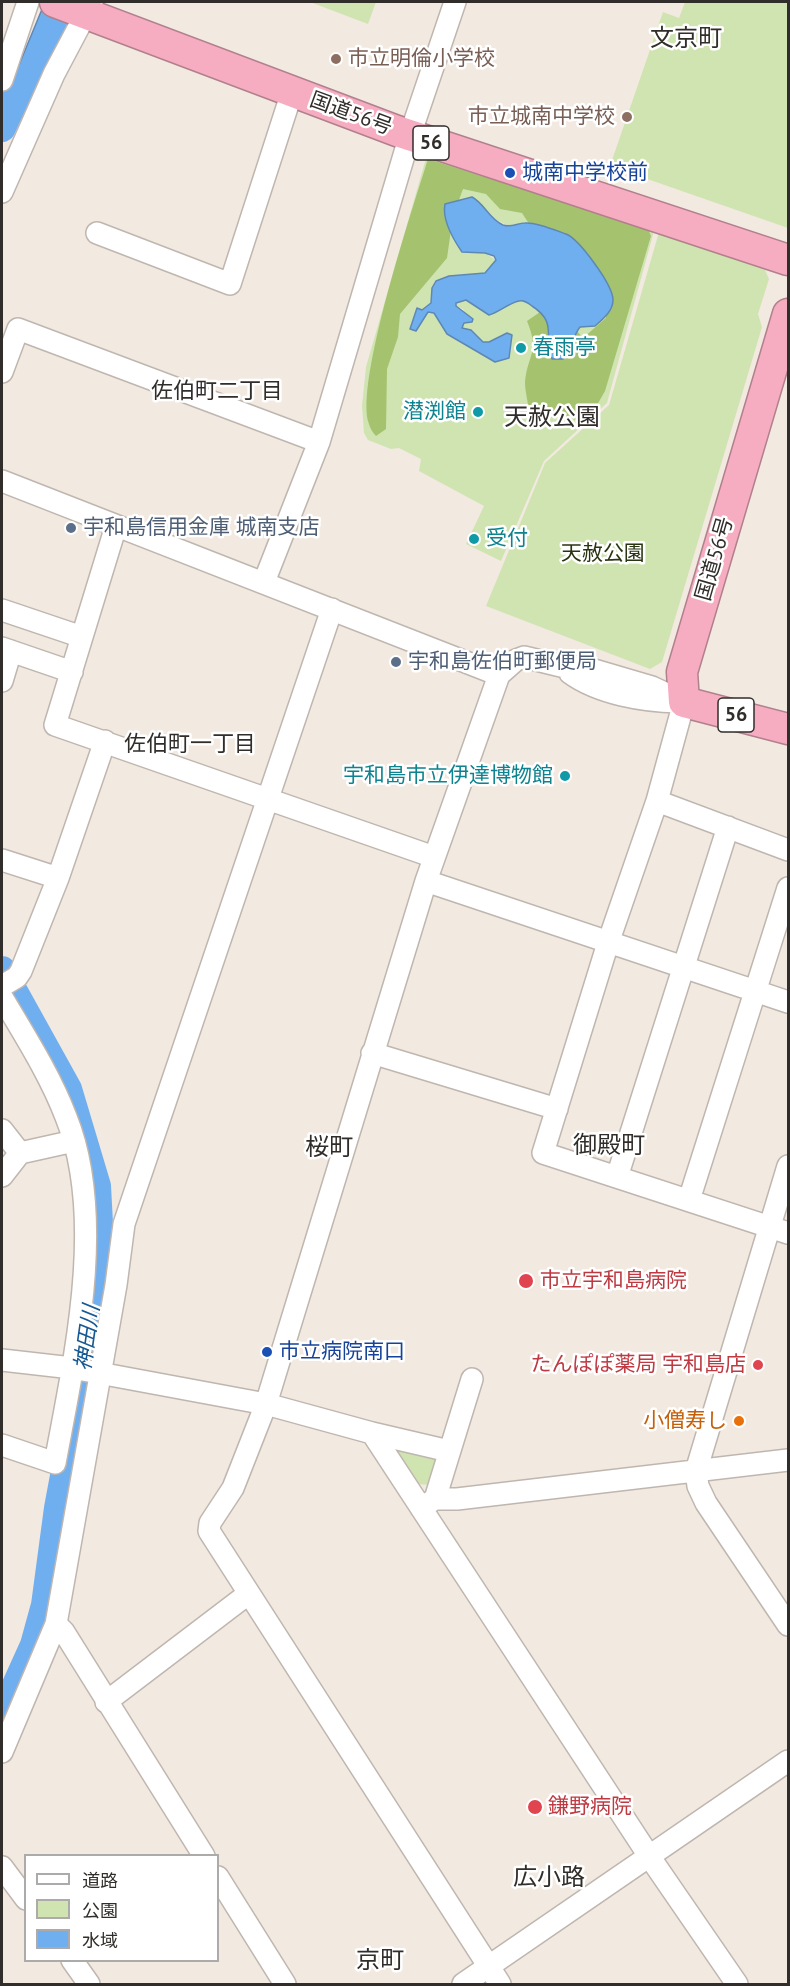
<!DOCTYPE html>
<meta charset="utf-8">
<style>
body{margin:0}
#map{position:relative;width:790px;height:1986px;overflow:hidden;background:#f2e9e1;font-family:"PT Sans","Noto Sans JP",sans-serif}
canvas{display:block}
.frame{position:absolute;inset:0;border:3px solid #302d2a;pointer-events:none}
.legend{position:absolute;left:24px;top:1854px;width:195px;height:108px;box-sizing:border-box;background:#fff;border:2px solid #acabaa;margin:0;padding:8px 10px;list-style:none;font-size:18px;color:#302d2a}
.legend li{display:flex;align-items:center;gap:12px;height:30px}
.legend b{width:30px;border:2px solid #acabaa}
</style>
<div id="map">
<canvas width="790" height="1986"></canvas>
<div class="frame"></div>
<ul class="legend">
<li><b style="height:8px;background:#fff"></b>道路</li>
<li><b style="height:16px;background:#d0e4b1"></b>公園</li>
<li><b style="height:16px;background:#70afef"></b>水域</li>
</ul>
</div>
<script>
const c = document.querySelector('canvas').getContext('2d');
c.lineJoin = 'round';
function fillPath(path, color) { c.fillStyle = color; c.fill(path, 'evenodd'); }
function trace(path, color, width, dash) { c.strokeStyle = color; c.lineWidth = width; c.lineCap = dash ? 'butt' : 'round'; c.setLineDash(dash || []); c.stroke(path); }
function drawText(font, color, halo, rows, align = 'center') {
  c.font = font + ' "PT Sans","Noto Sans JP",sans-serif'; c.lineWidth = 5; c.setLineDash([]); c.textBaseline = 'middle'; c.strokeStyle = halo; c.fillStyle = color; for (const [text, x, y, turn = 0] of rows) {
    c.save(); c.translate(x, y); c.rotate((+turn || 0) * Math.PI / 180); c.textAlign = isNaN(turn) ? turn : align; if (halo) c.strokeText(text, 0, 0); c.fillText(text, 0, 0); c.restore();
  }
}
const green = new Path2D(`
 M310 2H376L368 24Z
 M685 2H788V228L610 166 663 12 679 18Z
 M427 155 654 231 607 403 544 461 501 561 466 544 484 506 419 471 421 459 399 448 391 449 368 440 364 433 362 406 366 367ZM478 201C488 215 497 223 515 227L595 326 580 327 573 336 526 302 520 301 484 312 466 300 456 303V306L463 309 469 322 464 323 462 328C472 330 480 344 488 342 495 341 500 334 507 333L512 335 495 362 447 335 434 313 428 312 423 321 417 308 422 310 431 303 432 288 449 276 485 273 496 260 485 253 462 251Z
 M659 232 765 270 769 279 758 314 762 327 662 662 650 669 486 606 545 463 609 405Z
 M396 1448 440 1454 429 1485 418 1484 415 1481 397 1454Z`);
const forest = new Path2D(`
 M428 159 648 229 651 236 605 391 597 405 577 420 529 411C528 402 525 391 525 382 528 353 540 353 527 321L543 310 567 320 583 338 606 318 603 296 537 236 522 213 500 209 486 194 463 189 453 216 447 258 400 314 398 337 387 369 386 429 376 436C373 433 370 428 369 424 354 384 413 207 428 159Z`);
const water = new Path2D(`
 M45 2H83L23 118 2 108V106Z
 M472 197C485 204 489 219 503 225 512 228 517 223 525 223 536 222 555 230 566 234 579 239 613 285 613 300 613 311 603 319 595 326L580 327C572 337 572 350 563 359H552C543 335 558 323 532 306 528 303 524 300 519 301 509 303 499 312 489 315L466 300 456 303V306L473 319 472 322 464 323 462 328 471 330 483 342H489L507 333 512 335 509 358 495 362 447 334 434 313 428 312 416 331 410 329 417 308 422 310 431 303 432 288 436 281 449 276 485 273 496 260 494 256 485 253 462 252C453 239 442 219 445 204Z`);
const river = new Path2D(`
 M2 128 25 78
 M2 970 68 1089 97 1186 100 1242 89 1342 58 1508 45 1605 34 1645 2 1716`);
const minor = new Path2D(`
 M2 80 28 2
 M2 192 54 74 92 2
 M97 233 230 284 292 92
 M2 372 18 329 319 442
 M2 481 499 675 516 660 524 657 561 666 584 667 652 687 684 702
 M116 526 55 725 434 857
 M264 582 319 442 410 135 455 2
 M2 610 82 637
 M2 648 72 672
 M570 673C599 694 643 701 678 702
 M499 675 426 881 266 1404 233 1488 210 1523 209 1531 500 1984
 M2 681 11 651
 M684 702 657 801 608 943 543 1153 788 1233
 M657 801 788 850
 M2 860 58 878
 M426 881 788 1002
 M2 986 17 977 21 971 58 878 105 741
 M2 997C25 1036 50 1075 66 1117 107 1218 74 1360 55 1463L2 1445
 M372 1053 557 1109
 M2 1130 20 1153 2 1176
 M20 1153 74 1141
 M788 1166 696 1471 698 1486 706 1503 788 1625
 M617 1177 728 827
 M689 1200 788 888
 M2 1360 72 1368 266 1404 372 1433 449 1451
 M372 1433 649 1856 737 1984
 M435 1499 472 1379
 M421 1508 435 1499H457L788 1460
 M56 1624 64 1632 204 1856
 M106 1702 248 1594
 M2 1752 56 1624 116 1285 124 1224 332 609
 M2 1867 26 1899
 M218 1877 285 1984
 M72 1960 89 1984
 M463 1984 788 1761`);
const highway = new Path2D(`
 M55 2 397 131 788 260
 M788 314 682 672 684 702 788 729`);
const markers = [
 [336,59,6,"#8d6e63"],
 [627,117,6,"#8d6e63"],
 [510,173,6,"#1a4fb4"],
 [521,348,6,"#0f9aa8"],
 [478,412,6,"#0f9aa8"],
 [71,528,6,"#5c6f8a"],
 [474,539,6,"#0f9aa8"],
 [396,662,6,"#5c6f8a"],
 [565,776,6,"#0f9aa8"],
 [526,1281,8,"#e0444e"],
 [267,1352,6,"#1a4fb4"],
 [758,1365,6,"#e0444e"],
 [739,1421,6,"#e8710a"],
 [535,1807,8,"#e0444e"]
];
const shields = [
 [431,143,36],
 [736,715,36]
];
const shieldNames = [
 ["56",431,143],
 ["56",736,715]
];
const educationNames = [
 ["市立明倫小学校",348,59],
 ["市立城南中学校",615,117,"right"]
];
const streetNames = [
 ["国道56号",351,114,20],
 ["国道56号",715,559,-74]
];
const transitNames = [
 ["城南中学校前",522,173],
 ["市立病院南口",279,1352]
];
const cultureNames = [
 ["春雨亭",533,348],
 ["潜渕館",466,412,"right"],
 ["受付",486,539],
 ["宇和島市立伊達博物館",553,776,"right"]
];
const serviceNames = [
 ["宇和島信用金庫 城南支店",83,528],
 ["宇和島佐伯町郵便局",408,662]
];
const parkNames = [
 ["天赦公園",603,554]
];
const healthNames = [
 ["市立宇和島病院",540,1281],
 ["たんぽぽ薬局 宇和島店",746,1365,"right"],
 ["鎌野病院",548,1807]
];
const foodNames = [
 ["小僧寿し",727,1421]
];
const neighbourhoodNames = [
 ["佐伯町二丁目",217,392],
 ["佐伯町一丁目",190,745]
];
const waterNames = [
 ["神田川",88,1338,-82]
];
const quarterNames = [
 ["文京町",686,39],
 ["天赦公園",552,418],
 ["御殿町",609,1146],
 ["桜町",329,1148],
 ["広小路",549,1878],
 ["京町",380,1961]
];
fillPath(green, '#d0e4b1');
fillPath(forest, '#a5c26f');
fillPath(water, '#70afef');
trace(water, '#5d88b4', 1.5);
trace(river, '#70afef', 28);
trace(minor, '#bfb6af', 24);
trace(highway, '#b1808c', 33);
trace(minor, '#fff', 21);
trace(highway, '#f6acc1', 30);
for (const [x, y, r, color] of markers) { const dot = new Path2D(); dot.arc(x, y, r, 0, 2 * Math.PI); c.fillStyle = color; c.fill(dot); trace(dot, '#fff', 2); }
for (const [x, y, w] of shields) { const box = new Path2D(); box.roundRect(x - w / 2, y - 17, w, 34, 4.5); c.fillStyle = '#fff'; c.fill(box); trace(box, '#302d2a', 1.5); }
drawText('bold 20px', '#302d2a', null, shieldNames);
drawText('21px', '#785e54', '#fff', educationNames, 'left');
drawText('21px', '#302d2a', '#fff', streetNames);
drawText('21px', '#164399', '#fff', transitNames, 'left');
drawText('21px', '#0d838f', '#fff', cultureNames, 'left');
drawText('21px', '#4e5e75', '#fff', serviceNames, 'left');
drawText('21px', '#293411', '#fff', parkNames);
drawText('21px', '#be3a42', '#fff', healthNames, 'left');
drawText('21px', '#c56008', '#fff', foodNames, 'right');
drawText('22px', '#302d2a', '#fff', neighbourhoodNames);
drawText('italic 22px', '#175993', '#fff', waterNames);
drawText('24px', '#302d2a', '#fff', quarterNames);
</script>
